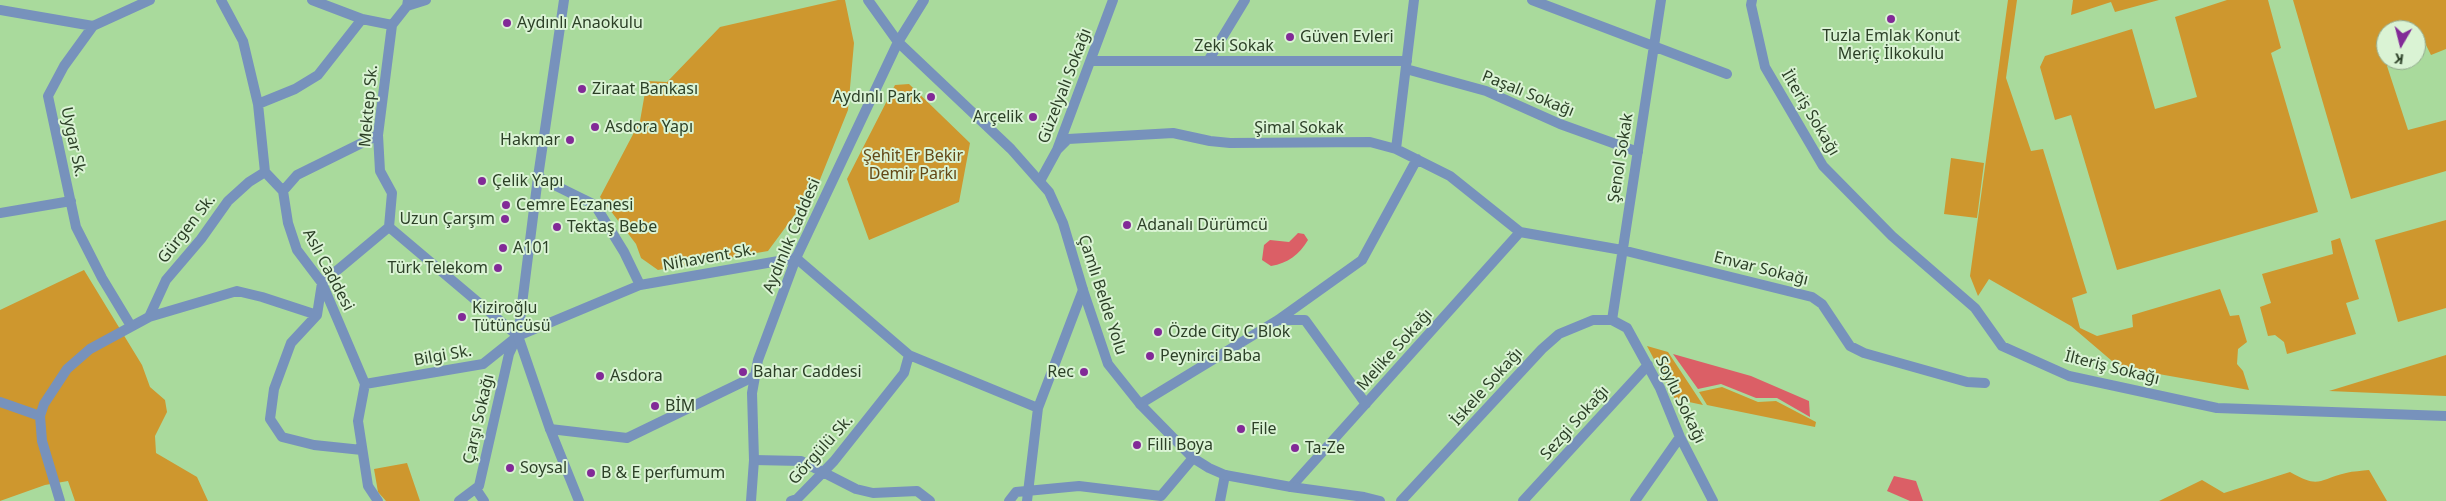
<!DOCTYPE html>
<meta charset="utf-8">
<style>
body{margin:0}
#map{position:relative;width:2446px;height:501px;overflow:hidden;background:#a9da9c;font-family:"Noto Sans",sans-serif}
canvas{display:block}
.north{position:absolute;left:2376px;top:20px;width:50px;height:50px;box-sizing:border-box;background:#daf3d4;border:1px solid #94ab8f;border-radius:50%;rotate:188deg;font-size:14px;font-weight:700;line-height:20px;text-align:center;color:#2c4027}
.north::after{content:'';display:block;margin:auto;width:18px;height:22px;background:#822a97;clip-path:polygon(50% 0,100% 100%,50% 72%,0 100%)}
</style>
<div id="map">
<canvas width="2446" height="501"></canvas>
<div class="north">K</div>
</div>
<script>
const c = document.querySelector('canvas').getContext('2d');
c.lineJoin = 'round';
function fillPath(path, color) { c.fillStyle = color; c.fill(path, 'evenodd'); }
function trace(path, color, width, dash) { c.strokeStyle = color; c.lineWidth = width; c.lineCap = dash ? 'butt' : 'round'; c.setLineDash(dash || []); c.stroke(path); }
function drawText(font, color, halo, rows, align = 'center') {
  c.font = font + ' "Noto Sans",sans-serif'; c.lineWidth = 4; c.setLineDash([]); c.textBaseline = 'middle'; c.strokeStyle = halo; c.fillStyle = color; for (const [text, x, y, turn = 0] of rows) {
    c.save(); c.translate(x, y); c.rotate((+turn || 0) * Math.PI / 180); c.textAlign = isNaN(turn) ? turn : align; if (halo) c.strokeText(text, 0, 0); c.fillText(text, 0, 0); c.restore();
  }
}
const green = new Path2D(`
 M838 0H845L854 43 848 110 819 182 768 251 658 270 641 258 636 244 600 197 640 121 647 81 667 82 720 27Z
 M2008 0H2017L2006 78 2031 151 2043 149 2087 293 2072 298 2080 328 2097 336 2133 327 2132 315 2220 289 2230 316 2239 315 2247 342 2238 349 2237 364 2243 371 2249 390 2119 367 2071 326 1989 279 1978 296 1970 276Z
 M2073 0H2159L2115 12 2111 2 2071 15Z
 M2227 0H2268L2281 48 2271 53 2318 212 2117 270 2071 115 2055 120 2040 67 2045 56 2132 29 2155 109 2197 97 2175 17Z
 M2293 0H2446V49L2431 55 2425 43 2416 45V30H2386V60H2392L2393 64 2387 66 2408 130 2446 120V171L2351 199Z
 M909 84 970 143 959 202 869 240 847 179 895 85Z
 M1951 158 1984 163 1977 218 1944 214Z
 M2446 220V308L2398 322 2375 240Z
 M2340 238 2359 299 2346 303 2356 334 2287 354 2284 342 2275 335 2268 336 2260 307 2271 303 2262 274 2333 254 2331 241Z
 M84 270 142 365 150 387 165 400 167 412 155 436 156 453 197 477 208 501H75L68 481 45 485 0 501V310Z
 M1647 346 1668 352 1703 405 1675 399Z
 M2446 355V396L2329 391Z
 M1722 387 1758 402 1776 401 1816 422 1815 427 1707 405 1699 392Z
 M407 463 420 501H386L378 492 374 469Z
 M2369 470 2387 501H2159L2202 480 2224 493 2290 472C2320 489 2317 480 2346 473 2353 471 2362 471 2369 470Z`);
const water = new Path2D(`
 M1298 233 1304 234 1308 240C1299 255 1288 263 1271 266L1262 260 1264 245 1270 240 1289 242Z
 M1673 354 1751 376 1809 401 1810 417 1777 398H1756L1721 384 1698 389Z
 M1894 476 1916 481 1923 501H1910L1887 491Z`);
const minor = new Path2D(`
 M221 0 243 41 258 104 265 172 283 191 288 223 297 250 322 283 365 384 358 421 368 486 378 501
 M312 0 362 19 392 25
 M408 0 407 6 392 25 378 135 380 171 392 193 389 227 518 336
 M1532 0 1727 74
 M1752 0 1751 5 1765 67 1823 166 1892 236 1975 308 2002 346 2069 376 2217 408 2446 416
 M407 6 426 0
 M0 10 93 26
 M1091 61H1407
 M1208 61 1245 0
 M1406 69 1486 91 1560 124 1638 152
 M258 104 295 89 318 75 362 19
 M1396 149 1414 0
 M1057 150 1068 139 1173 133 1210 141 1230 143 1370 142 1396 149 1450 176 1520 232 1622 250 1812 297 1822 304 1850 346 1864 353 1967 382 1985 383
 M538 177 595 205 624 252 640 285
 M1040 181 1057 150 1113 0
 M283 191 297 175 378 135
 M0 213 71 201
 M149 317 166 280 201 239 228 201 249 182 265 172
 M1278 320H1305L1366 404
 M1612 320 1661 0
 M131 326 102 278 76 227 48 96 64 66 93 26 150 0
 M365 384 483 364 518 336 640 285 796 258 909 355 1038 408
 M0 402 40 416
 M1140 404 1278 320 1362 260 1417 159
 M550 429 627 438 753 377
 M362 450 314 445 282 437 270 419 274 389 291 343 317 315 322 283 389 227
 M754 460 801 461 856 489 873 493 917 491 930 501
 M1291 487 1520 232
 M476 489 484 501
 M60 501 42 441 40 416 44 404 67 369 90 349 149 317 237 291 262 297 317 315
 M459 501 479 486 509 354 516 339
 M791 501 797 499 834 461 904 373 909 355
 M1009 501 1016 492 1079 486 1161 496 1193 458
 M1027 501 1038 408 1083 290
 M1220 501 1225 475
 M1401 501 1542 349 1559 334 1593 320H1612L1627 328 1660 388 1680 437 1713 501
 M1523 501 1648 365
 M1635 501 1680 437`);
const tertiary = new Path2D(`
 M564 0 538 177 518 336 550 429 579 501
 M868 0 898 42 1011 149 1049 192 1063 223 1083 290 1108 364 1140 404 1193 458 1209 468 1225 475 1291 487 1364 497 1380 501
 M751 501 754 460 752 393 758 360 796 258 898 42 924 0`);
const markers = [
 [1891,19,5,"#822a97"],
 [507,23,5,"#822a97"],
 [1290,37,5,"#822a97"],
 [582,89,5,"#822a97"],
 [931,97,5,"#822a97"],
 [1033,117,5,"#822a97"],
 [595,127,5,"#822a97"],
 [570,140,5,"#822a97"],
 [482,181,5,"#822a97"],
 [506,205,5,"#822a97"],
 [505,219,5,"#822a97"],
 [1127,225,5,"#822a97"],
 [557,227,5,"#822a97"],
 [503,248,5,"#822a97"],
 [498,268,5,"#822a97"],
 [462,317,5,"#822a97"],
 [1158,332,5,"#822a97"],
 [1150,356,5,"#822a97"],
 [743,372,5,"#822a97"],
 [1084,372,5,"#822a97"],
 [600,376,5,"#822a97"],
 [655,406,5,"#822a97"],
 [1241,429,5,"#822a97"],
 [1137,445,5,"#822a97"],
 [1295,448,5,"#822a97"],
 [510,468,5,"#822a97"],
 [591,473,5,"#822a97"]
];
const poiNames = [
 ["Aydınlı Anaokulu",517,23],
 ["Tuzla Emlak Konut",1891,36,"center"],
 ["Meriç İlkokulu",1891,54,"center"],
 ["Güven Evleri",1300,37],
 ["Ziraat Bankası",592,89],
 ["Aydınlı Park",921,97,"right"],
 ["Arçelik",1023,117,"right"],
 ["Asdora Yapı",605,127],
 ["Hakmar",560,140,"right"],
 ["Çelik Yapı",492,181],
 ["Cemre Eczanesi",516,205],
 ["Uzun Çarşım",495,219,"right"],
 ["Adanalı Dürümcü",1137,225],
 ["Tektaş Bebe",567,227],
 ["A101",513,248],
 ["Türk Telekom",488,268,"right"],
 ["Kiziroğlu",472,308],
 ["Tütüncüsü",472,326],
 ["Özde City C Blok",1168,332],
 ["Peynirci Baba",1160,356],
 ["Bahar Caddesi",753,372],
 ["Rec",1074,372,"right"],
 ["Asdora",610,376],
 ["BİM",665,406],
 ["File",1251,429],
 ["Filli Boya",1147,445],
 ["Ta-Ze",1305,448],
 ["Soysal",520,468],
 ["B & E perfumum",601,473]
];
const streetNames = [
 ["Zeki Sokak",1234,46],
 ["Güzelyalı Sokağı",1065,86,-69],
 ["Paşalı Sokağı",1528,94,22],
 ["Mektep Sk.",369,106,-85],
 ["İlteriş Sokağı",1810,113,59],
 ["Şimal Sokak",1299,128],
 ["Uygar Sk.",73,142,78],
 ["Şenol Sokak",1621,158,-81],
 ["Gürgen Sk.",187,229,-52],
 ["Aydınlık Caddesi",792,236,-67],
 ["Nihavent Sk.",709,258,-10],
 ["Envar Sokağı",1761,269,14],
 ["Aslı Caddesi",328,270,62],
 ["Çamlı Belde Yolu",1102,295,72],
 ["Melike Sokağı",1395,350,-48],
 ["Bilgi Sk.",443,356,-10],
 ["İlteriş Sokağı",2112,368,14],
 ["İskele Sokağı",1487,387,-48],
 ["Soylu Sokağı",1680,400,64],
 ["Çarşı Sokağı",479,419,-77],
 ["Sezgi Sokağı",1575,423,-48],
 ["Görgülü Sk.",821,450,-48]
];
const parkNames = [
 ["Şehit Er Bekir",913,156],
 ["Demir Parkı",913,174]
];
fillPath(green, '#ce972e');
fillPath(water, '#db5f66');
trace(minor, '#7792bc', 10);
trace(tertiary, '#7792bc', 10);
for (const [x, y, r, color] of markers) { const dot = new Path2D(); dot.arc(x, y, r, 0, 2 * Math.PI); c.fillStyle = color; c.fill(dot); trace(dot, '#daf3d4', 2); }
drawText('16px', '#2c4027', '#daf3d4', poiNames, 'left');
drawText('16px', '#2c4027', '#daf3d4', streetNames);
drawText('16px', '#634816', '#daf3d4', parkNames);
</script>
